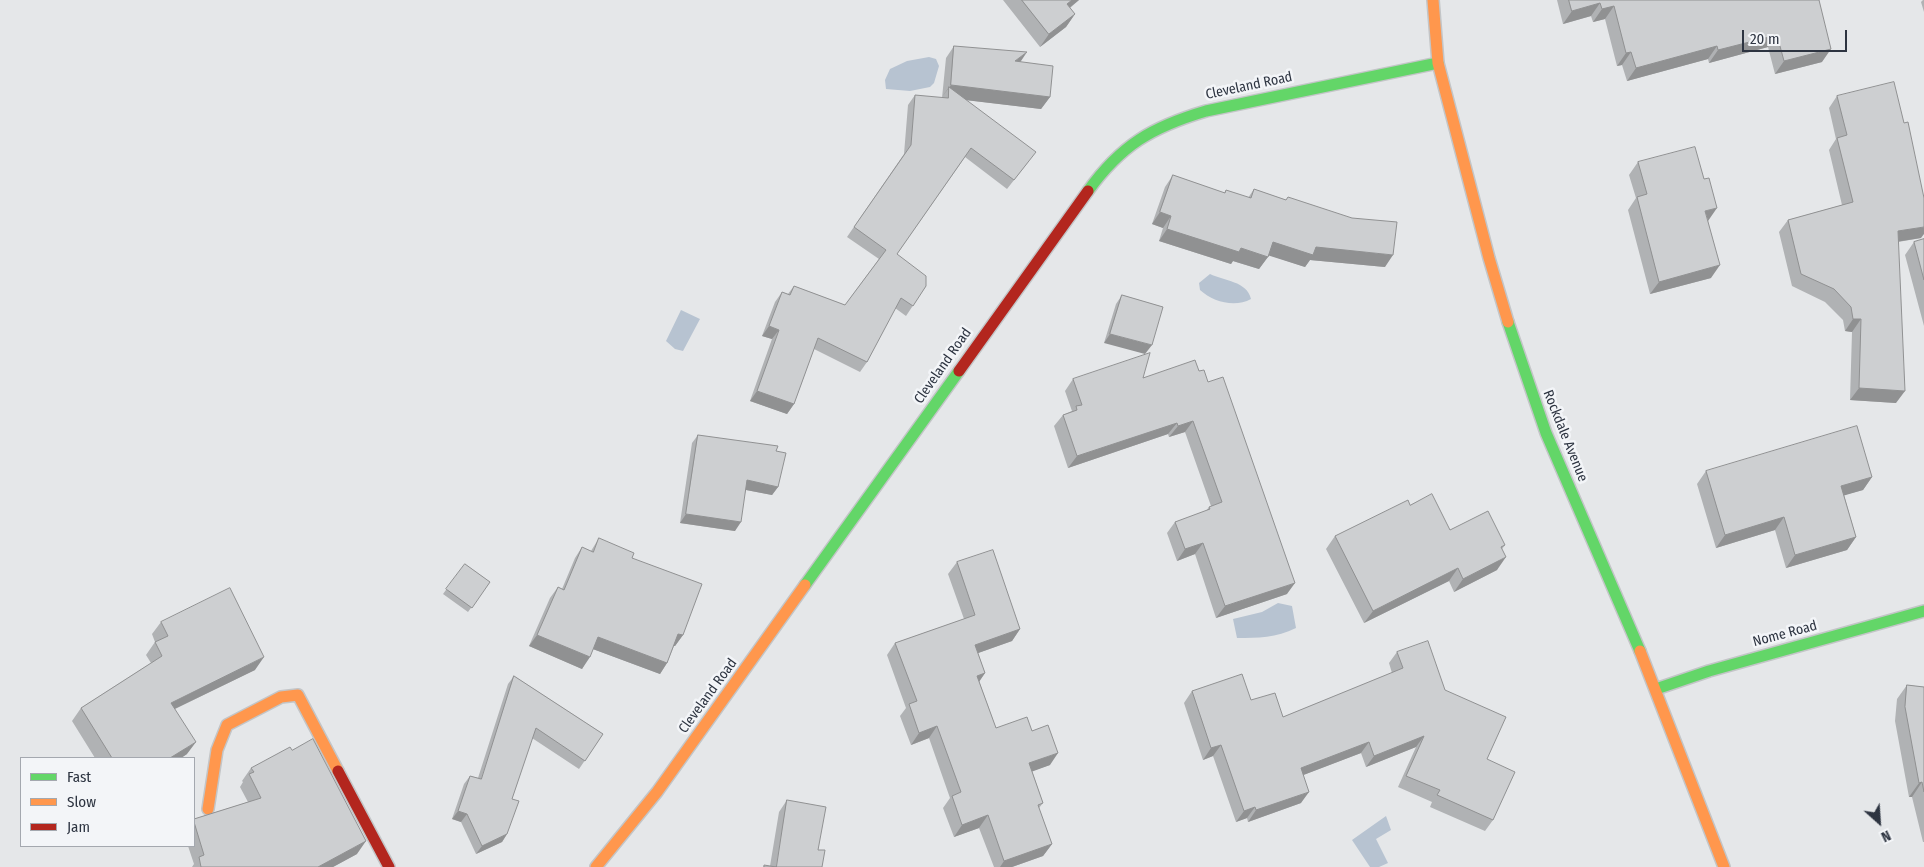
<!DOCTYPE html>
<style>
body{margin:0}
#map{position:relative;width:1924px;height:867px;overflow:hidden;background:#e5e7e9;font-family:"Fira Sans Condensed",sans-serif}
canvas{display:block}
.legend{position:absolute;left:20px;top:757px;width:175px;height:90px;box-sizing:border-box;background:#f3f5f8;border:1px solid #a4a8af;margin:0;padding:6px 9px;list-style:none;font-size:15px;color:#2d3441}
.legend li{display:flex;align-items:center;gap:10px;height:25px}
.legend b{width:25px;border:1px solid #a4a8af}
.north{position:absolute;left:1854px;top:797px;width:50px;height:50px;-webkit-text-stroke:4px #f3f5f8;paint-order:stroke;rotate:154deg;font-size:14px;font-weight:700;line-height:20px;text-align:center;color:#2d3441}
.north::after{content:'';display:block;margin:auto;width:18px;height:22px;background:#2d3441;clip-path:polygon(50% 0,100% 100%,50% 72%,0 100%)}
.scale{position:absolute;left:1742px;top:30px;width:105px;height:22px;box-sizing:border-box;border:2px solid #2d3441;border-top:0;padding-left:6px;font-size:15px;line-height:18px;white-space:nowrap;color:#2d3441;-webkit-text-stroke:4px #f3f5f8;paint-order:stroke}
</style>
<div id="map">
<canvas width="1924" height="867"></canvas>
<ul class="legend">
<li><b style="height:6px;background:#63d668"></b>Fast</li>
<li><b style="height:6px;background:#ff974d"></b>Slow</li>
<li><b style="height:6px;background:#b3261e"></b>Jam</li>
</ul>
<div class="north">N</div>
<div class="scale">20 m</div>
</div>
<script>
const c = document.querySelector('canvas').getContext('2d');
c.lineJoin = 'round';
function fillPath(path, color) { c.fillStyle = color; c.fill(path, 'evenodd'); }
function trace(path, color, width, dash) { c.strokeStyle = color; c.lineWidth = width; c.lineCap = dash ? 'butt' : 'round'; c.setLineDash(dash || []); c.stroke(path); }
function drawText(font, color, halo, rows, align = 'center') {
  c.font = font + ' "Fira Sans Condensed",sans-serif'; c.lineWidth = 5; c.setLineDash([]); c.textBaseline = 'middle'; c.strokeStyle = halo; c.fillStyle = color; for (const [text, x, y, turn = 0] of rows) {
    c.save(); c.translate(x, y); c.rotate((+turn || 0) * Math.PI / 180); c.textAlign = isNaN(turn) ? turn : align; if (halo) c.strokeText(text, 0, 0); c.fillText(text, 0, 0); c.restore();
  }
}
const water = new Path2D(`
 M929 57 936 59 939 66 934 83 930 87 910 91 886 89 885 80 890 69 907 61Z
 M1210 274C1224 281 1247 281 1251 299 1235 308 1213 302 1200 290L1199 283Z
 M681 310 700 319 683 351 675 349 666 341Z
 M1278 603 1292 606 1296 628C1276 638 1258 638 1237 638L1233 619 1262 612Z
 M1386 816 1391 830 1376 839 1388 863 1379 867H1370L1352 840Z`);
const fast = new Path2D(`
 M1088 191C1121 145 1152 127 1206 111L1438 63
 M1508 322 1546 433 1640 651
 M805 585 959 371
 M1656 689 1709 671 1924 611`);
const slow = new Path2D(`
 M1433 0 1438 63 1489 258 1508 322
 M1640 651 1724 867
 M208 809 217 750 227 725 281 697 298 695 338 771
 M596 867 657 792 805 585`);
const jam = new Path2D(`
 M959 371 1088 191
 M338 771 389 867`);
const wall = new Path2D(`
 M1003 0H1079L1070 8 1075 14 1066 27 1040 47Z
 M1557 0H1819L1822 62 1775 74 1768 47 1709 63 1708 59 1627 81 1622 65 1617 66 1605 19 1593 22 1591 16 1563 24Z
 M1923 0H1924V12L1921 2Z
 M954 46 1020 62 1050 97 1041 109 966 100 1029 161 1007 189 965 157 897 254 926 286 906 316 895 308 867 362 860 372 814 349 794 404 787 414 750 401 772 339 762 336 775 302 782 292 788 294 794 286 845 305 879 259 847 237 904 154 908 105 915 95 942 98 946 58Z
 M1837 96 1921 238 1898 242 1896 403 1850 400 1852 332 1845 331 1843 320 1825 302 1792 286 1779 232 1788 220 1842 205 1829 150 1836 139 1829 108Z
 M1638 162 1708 220 1711 278 1650 294 1628 210 1636 198 1629 175Z
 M1173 175 1224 193 1226 190 1248 198 1254 189 1286 200 1288 197 1385 267 1310 260 1305 267 1269 255 1259 269 1233 261 1231 264 1159 241 1163 228 1152 224 1165 187Z
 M1924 239V326L1905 255 1914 242Z
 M1122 295 1163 307 1104 343 1116 304Z
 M1199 371 1287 594 1216 618 1195 554 1177 561 1167 533 1175 522 1206 511 1209 507 1211 506 1185 432 1169 437 1168 434 1068 468 1054 426 1063 415 1072 411 1065 391 1073 379 1143 378Z
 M698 435 776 451 778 487 772 495 746 490 735 531 680 523 692 443Z
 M1706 471 1872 477 1863 490 1844 495 1856 537 1847 550 1786 568 1775 530 1716 548 1697 484Z
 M1410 505 1450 530 1505 545 1502 549 1497 570 1454 592 1449 581 1364 623 1326 549 1335 536Z
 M599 538 632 558 683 635 675 646H674L667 663 660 674 593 649 582 669 529 646 550 598 558 587 562 589 575 558 582 547 591 551Z
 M957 562 1020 629 1012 641 978 653 985 673 979 681 996 728 1032 731 1050 765 1032 771 1043 803 1039 808 1052 844 1043 856 1012 867H994L979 828 954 837 943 808 950 798 929 738 911 745 900 716 906 708 887 655 895 643 964 619 948 574Z
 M465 564 490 582 468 612 443 594Z
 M161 622 255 670 175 709 187 754 181 758H95L72 721 81 708 151 663 146 655 155 642 152 634Z
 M1397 652 1445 690 1487 759 1493 820 1485 831 1430 807 1432 802 1398 787 1416 747 1366 767 1361 753 1303 775 1301 803 1248 822 1247 818 1236 822 1213 756 1203 760 1184 703 1192 691 1251 700 1283 717 1392 673 1389 663Z
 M514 676 603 734 579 769 532 738 512 799 507 834 502 842 476 854 461 822 452 819 464 784 470 776 478 778 508 684Z
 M1907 685 1924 687V842H1923L1912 797H1909L1895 721 1897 699Z
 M251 768 357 854 333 867H192L194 864 188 846H194V819L248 802 240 787 243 782 242 781Z
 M787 800 818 850 822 867H763L764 865 770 866 779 812Z`);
const shadedWall = new Path2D(`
 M1072 0H1079L1058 17 1067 4Z
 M1600 3 1591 16 1563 24 1572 11Z
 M1614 6 1605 19 1593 22 1602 9Z
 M1075 14 1066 27 1040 47 1049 34Z
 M1777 35 1768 47 1709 63 1718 50Z
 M1717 46 1708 59 1627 81 1636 68Z
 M1831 49 1822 62 1775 74 1784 61Z
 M1027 52 1019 64 1015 61Z
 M1631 52 1622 65 1617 66 1626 53Z
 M951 85 1050 97 1041 109 948 98 949 87 942 97Z
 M1717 208 1708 221 1705 211Z
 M1160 212 1171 216 1163 228 1152 224Z
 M1924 227V234L1921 238 1889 243 1898 231Z
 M1167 229 1241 248 1268 257 1259 269 1233 261 1231 264 1159 241Z
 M1273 242 1393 255 1385 267 1310 260 1305 267 1264 254Z
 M1720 265 1711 278 1650 294 1659 282Z
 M1853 319H1861L1852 332 1845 331Z
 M769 326 779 330 772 339 762 336Z
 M1110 334 1152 345 1145 354 1104 343Z
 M1859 388 1905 391 1896 403 1850 400Z
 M757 391 794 404 787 414 750 401Z
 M1193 421 1185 432 1169 437 1178 426Z
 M1177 423 1168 434 1068 468 1077 456Z
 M1872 477 1863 490 1832 499 1841 486Z
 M747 480 778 487 772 495 741 489Z
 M686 514 741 522 735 531 680 523Z
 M1784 517 1775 530 1716 548 1725 535Z
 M1856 537 1847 550 1786 568 1795 555Z
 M1203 543 1195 554 1177 561 1185 549Z
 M1506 557 1497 570 1454 592 1463 579Z
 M1458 568 1449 581 1364 623 1373 611Z
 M1295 583 1287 594 1216 618 1225 606Z
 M1020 629 1012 641 967 657 975 645Z
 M678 634 683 635 675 646 670 645Z
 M537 635 590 657 582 669 529 646Z
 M598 637 667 663 660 674 590 648Z
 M264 657 255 670 162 715 171 703Z
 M985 673 977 685V676Z
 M937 726 929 738 911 745 919 733Z
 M1424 736 1416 747 1366 767 1374 756Z
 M196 742 187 754 181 758H170Z
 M1369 742 1361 753 1293 779 1301 768Z
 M1221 745 1213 756 1203 760 1211 748Z
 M1058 753 1050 765 1020 776 1029 763Z
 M1922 782 1912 797H1909L1919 783Z
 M1309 792 1301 803 1248 822 1256 810Z
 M1255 807 1247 818 1236 822 1244 811Z
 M458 811 467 814 461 822 452 819Z
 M988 815 979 828 954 837 962 825Z
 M507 834 502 842 476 854 482 846Z
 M366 841 357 854 333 867H318Z
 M1052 844 1043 856 1012 867H1000L1004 861Z`);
const building = new Path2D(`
 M1022 0H1072L1067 4 1075 14 1049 34Z
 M1569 0H1819L1831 49 1784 61 1777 35 1718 50 1717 46 1636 68 1631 52 1626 53 1614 6 1602 9 1600 3 1572 11Z
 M954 46 1027 52 1015 61 1053 66 1050 97 951 85Z
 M1894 82 1904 123 1908 122 1924 198V227L1898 231 1905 391 1859 388 1861 319H1853L1851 307 1834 289 1801 274 1788 220 1853 202 1837 138 1847 135 1837 96Z
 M949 87 1036 152 1014 180 971 148 897 254 926 276V286L913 306 901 298 867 362 818 338 794 404 757 391 779 330 769 326 782 292 790 295 794 286 845 305 886 250 854 227 911 145 915 95 948 98Z
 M1695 147 1704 179 1709 178 1717 208 1705 211 1720 265 1659 282 1637 197 1647 194 1638 162Z
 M1173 175 1225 193 1226 190 1251 198 1254 189 1286 200 1288 197 1352 218 1397 222 1393 255 1316 247 1313 255 1273 242 1268 257 1241 248 1239 252 1167 229 1171 216 1160 212Z
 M1924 239V280L1914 242Z
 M1122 295 1163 307 1152 345 1110 334Z
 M1150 353 1143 378 1195 360 1199 371 1204 370 1208 382 1223 377 1295 583 1225 606 1203 543 1185 549 1175 522 1210 509 1209 507 1222 502 1193 421 1178 426 1177 423 1077 456 1063 415 1077 410 1076 406 1082 405 1073 379Z
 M1857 426 1872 477 1841 486 1856 537 1795 555 1784 517 1725 535 1706 471Z
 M698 435 778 446 776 451 786 453 778 487 747 480 741 522 686 514Z
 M1432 494 1450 530 1488 511 1505 545 1501 547 1506 557 1463 579 1458 568 1373 611 1335 536 1408 500 1410 505Z
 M599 538 634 553 632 558 702 584 683 635 678 634 667 663 598 637 590 657 537 635 558 587 564 590 582 547 593 552Z
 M993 550 1020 629 975 645 985 673 977 676 996 728 1027 717 1032 731 1048 725 1058 753 1029 763 1043 803 1038 805 1052 844 1004 861 988 815 962 825 952 796 961 792 937 726 919 733 909 704 917 701 895 643 975 615 957 562Z
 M465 564 490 582 472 608 446 589Z
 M230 588 264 657 171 703 196 742 170 758H112L81 708 162 656 155 642 168 636 161 622Z
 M1428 641 1445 690 1506 717 1487 759 1515 772 1493 820 1437 795 1440 790 1406 776 1424 736 1374 756 1369 742 1301 768 1309 792 1256 810 1255 807 1244 811 1221 745 1211 748 1192 691 1242 674 1251 700 1275 693 1283 717 1403 668 1397 652Z
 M514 676 603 734 585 761 536 728 512 799 519 801 507 834 482 846 467 814 458 811 470 776 481 779Z
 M1907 685 1924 687V792L1922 782 1919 783 1905 707Z
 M313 739 366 841 318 867H201L199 857 204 855 194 822V819L261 798 249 774 254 772 251 768 290 747 292 750Z
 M787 800 826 807 818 850H825L822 867H764V865L776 867Z`);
const streetNames = [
 ["Cleveland Road",1249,86,-12],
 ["Cleveland Road",943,366,-55],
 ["Rockdale Avenue",1565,436,68],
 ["Nome Road",1785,634,-15],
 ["Cleveland Road",708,696,-54]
];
fillPath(water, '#b7c3d1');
trace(fast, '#c3c5c7', 14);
trace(slow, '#c3c5c7', 14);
trace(jam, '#c3c5c7', 14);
trace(fast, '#63d668', 11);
trace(slow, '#ff974d', 11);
trace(jam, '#b3261e', 11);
fillPath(wall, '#b0b2b4');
fillPath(shadedWall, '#909192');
fillPath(building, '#cdcfd1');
trace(building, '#909192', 1);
drawText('14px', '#2d3441', '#f3f5f8', streetNames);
</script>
